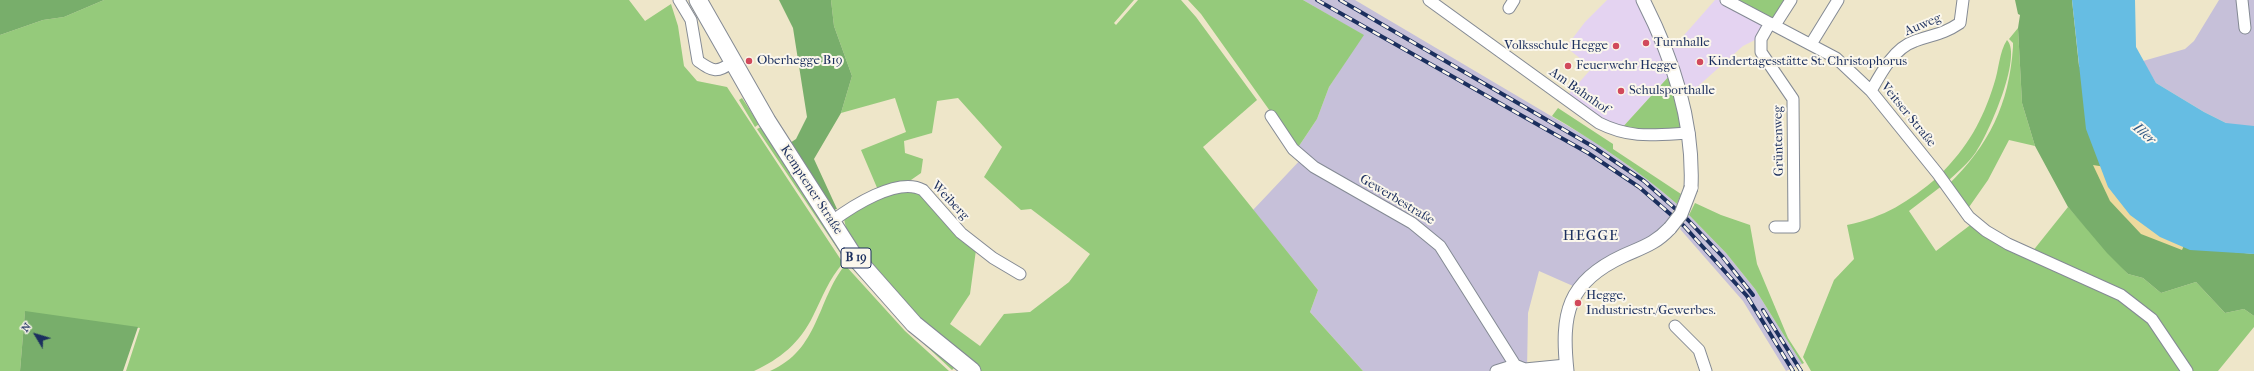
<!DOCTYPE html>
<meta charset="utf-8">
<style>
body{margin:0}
#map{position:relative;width:2254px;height:371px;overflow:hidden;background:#eee6c9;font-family:"IM FELL French Canon",serif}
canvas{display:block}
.north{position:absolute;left:16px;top:315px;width:40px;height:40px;-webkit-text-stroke:3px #fbf7ec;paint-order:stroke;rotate:308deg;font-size:11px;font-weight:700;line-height:16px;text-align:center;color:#1b2f5e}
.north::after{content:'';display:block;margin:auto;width:14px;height:18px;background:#1b2f5e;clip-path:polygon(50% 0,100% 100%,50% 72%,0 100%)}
</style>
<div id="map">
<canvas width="2254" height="371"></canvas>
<div class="north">N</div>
</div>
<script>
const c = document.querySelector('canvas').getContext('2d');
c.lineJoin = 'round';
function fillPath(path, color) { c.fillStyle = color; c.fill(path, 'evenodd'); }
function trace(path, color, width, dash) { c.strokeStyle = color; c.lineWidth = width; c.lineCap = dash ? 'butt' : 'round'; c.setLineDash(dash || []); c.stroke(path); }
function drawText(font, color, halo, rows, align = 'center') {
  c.font = font + ' "IM FELL French Canon",serif'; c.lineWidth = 4; c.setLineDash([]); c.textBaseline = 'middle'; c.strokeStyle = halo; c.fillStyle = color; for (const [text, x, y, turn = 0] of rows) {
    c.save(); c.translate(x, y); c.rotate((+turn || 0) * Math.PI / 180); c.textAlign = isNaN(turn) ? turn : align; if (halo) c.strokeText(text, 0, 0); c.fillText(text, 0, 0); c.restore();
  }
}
const built = new Path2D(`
 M1607 0H1640L1671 74 1621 129 1567 96 1592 68 1566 47 1585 22Z
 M1715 0H1719L1766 25 1759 38 1743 46 1686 97 1670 47 1678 42Z`);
const industrial = new Path2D(`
 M1303 0H1355L1595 142 1646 178 1677 204 1669 218 1653 236 1573 286 1539 271 1528 313 1527 371H1363L1310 312 1318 290 1253 210 1304 156 1297 149 1317 119 1329 87 1363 35Z
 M2219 0H2254V150L2226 123 2204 112 2156 83 2143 61 2185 49 2194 41Z
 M1689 215 1726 253 1755 289 1802 364 1786 371 1743 301 1680 229Z`);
const green = new Path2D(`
 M104 0H629L645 21 671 4 678 26 684 66 697 81 727 87 843 263C829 279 822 298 813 316 800 343 780 359 754 371H126L140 328 25 312 20 371H0V35L43 20 64 17Z
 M831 0H1134L1114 23 1116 25 1138 0H1181L1196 17 1257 100 1203 147 1318 290 1310 312 1363 371H978L919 317 860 249 846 228 844 219C865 202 889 194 915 189L976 250 970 294 950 324 980 346 1004 314 1030 312 1069 282 1090 254 1031 209 1021 210 984 177 1002 147 958 98 937 101 932 133 904 141 905 153 923 159 921 173 911 180 878 190 861 150 906 132 895 98 841 113 852 76 834 26Z
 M1188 0H1303L1364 35 1329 87 1317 119 1297 149 1201 14Z
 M1735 0H1788L1775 21Z
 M2018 28 2022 103 2035 146 2009 140 1988 180 1967 210 1948 185C1989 145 2009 105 2013 47V43L2009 39Z
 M2007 40C2023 56 1988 135 1976 152 1968 164 1956 173 1946 183L1940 175C1968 146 1982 122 1994 84 1999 70 1999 52 2007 40Z
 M1671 74 1685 131 1621 129Z
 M742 98 759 124 755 127 739 100Z
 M1558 108 1613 144V149L1681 194 1677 204C1638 170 1596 142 1552 116Z
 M761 127 848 257 845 260 757 129Z
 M1938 177 1943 185 1909 211 1936 251 1973 223 2119 298 2150 322 2183 371H1811L1803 357 1834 280 1854 259 1847 225C1885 217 1908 202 1938 177Z
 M1695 203 1721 215 1750 225 1757 264 1788 338 1804 363 1802 364 1755 289 1726 253 1689 215Z
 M2068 207 2128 274 2143 278 2161 293 2196 282 2225 313 2244 309 2254 316V327L2218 371H2191L2154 317 2032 252Z
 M852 259 955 367 952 370 908 329 847 263Z
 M845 265 905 331 949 371H770C819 350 817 300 845 265Z`);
const forest = new Path2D(`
 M0 0H104L64 17 43 20 0 35Z
 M779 0H831L834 26 852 76 841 113 814 159 837 209 832 210 790 143 796 139 807 117 793 28Z
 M2015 0H2072L2079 66 2234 252 2254 254V316L2244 309 2225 313 2196 282 2161 293 2143 278 2128 274 2107 253 2068 207 2035 146 2022 103 2018 28 2020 15 2018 14Z
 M25 311 138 327 123 371H20Z`);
const sand = new Path2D(`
 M2093 165 2112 168 2186 241 2182 250 2141 234 2110 201Z`);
const water = new Path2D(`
 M2072 0H2135L2136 47 2156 83 2204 112 2226 123 2254 126V254L2190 250 2160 237 2130 215 2108 187 2086 129Z`);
const minor = new Path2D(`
 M679 0 691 20 698 61C714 72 716 73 733 62
 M1429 0 1599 123C1631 139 1654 135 1689 133
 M1726 0 1836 58 1871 91 1938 174 1969 217 1986 231 2008 244 2121 295 2152 319 2187 371
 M2242 0 2245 28
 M1509 8 1514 0
 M1770 23 1761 39V52L1793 99 1794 227H1775
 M1775 25 1791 0
 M1811 44 1838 0
 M1871 91C1881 73 1894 48 1915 41 1934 34 1942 35 1960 23L1963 0
 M1271 116 1293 149 1314 167 1412 223 1440 246 1515 365 1525 369 1566 365
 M831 222C851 207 898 176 923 190L961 233 993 258 1020 274
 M1675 326 1699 350 1706 371
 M1496 371 1515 365`);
const tertiary = new Path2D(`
 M1643 0C1673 59 1694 121 1691 188
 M1567 371C1561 314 1567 282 1623 256 1643 247 1655 244 1670 228`);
const primary = new Path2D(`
 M698 0 767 121 853 255 914 324 972 371`);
const rail = new Path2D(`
 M1317 0 1588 153 1639 187 1684 226 1747 296 1793 371
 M1340 0 1592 146 1644 181 1688 220 1722 256 1753 295
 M1763 310 1801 371`);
const tertiaryBridge = new Path2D(`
 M1670 228 1681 214 1691 188`);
const markers = [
 [1646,43,4,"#d1495b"],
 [1616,46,4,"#d1495b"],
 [749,61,4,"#d1495b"],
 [1700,62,4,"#d1495b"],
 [1568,66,4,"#d1495b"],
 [1621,91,4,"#d1495b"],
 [1578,303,4,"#d1495b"]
];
const shields = [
 [856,258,30]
];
const shieldNames = [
 ["B 19",856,258]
];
const streetNames = [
 ["Auweg",1923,25,-23],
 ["Am Bahnhof",1579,91,35],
 ["Veitser Straße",1908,115,51],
 ["Grüntenweg",1779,141,-91],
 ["Kemptener Straße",811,190,57],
 ["Gewerbestraße",1397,200,31],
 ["Weiberg",950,201,47]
];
const poiNames = [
 ["Turnhalle",1654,43],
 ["Volksschule Hegge",1608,46,"right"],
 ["Oberhegge B19",757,61],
 ["Kindertagesstätte St. Christophorus",1708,62],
 ["Feuerwehr Hegge",1576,66],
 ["Schulsporthalle",1629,91],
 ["Hegge,",1586,296],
 ["Industriestr./Gewerbes.",1586,311]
];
const waterNames = [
 ["Iller",2144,134,41]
];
const quarterNames = [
 ["HEGGE",1591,236]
];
fillPath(built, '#e4d3f1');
fillPath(industrial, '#c6c0d9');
fillPath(green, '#95ca7b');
fillPath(forest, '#78ae6b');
fillPath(sand, '#eeda9e');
fillPath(water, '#66bde3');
trace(minor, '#848a94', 13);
trace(tertiary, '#848a94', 15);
trace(primary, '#848a94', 19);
trace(minor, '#fff', 11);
trace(tertiary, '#fff', 13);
trace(primary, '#fff', 17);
trace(rail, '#1b2f5e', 4);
trace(rail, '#fbf7ec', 2.5, [8]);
trace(tertiaryBridge, '#848a94', 15, []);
trace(tertiaryBridge, '#fff', 13);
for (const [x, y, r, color] of markers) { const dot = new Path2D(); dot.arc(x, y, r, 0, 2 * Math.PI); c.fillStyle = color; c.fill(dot); trace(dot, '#fbf7ec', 1.5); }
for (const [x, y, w] of shields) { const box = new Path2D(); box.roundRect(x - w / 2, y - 10, w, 20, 3); c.fillStyle = '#fbf7ec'; c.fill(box); trace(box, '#1b2f5e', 1); }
drawText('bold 12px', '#1b2f5e', null, shieldNames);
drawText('13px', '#1b2f5e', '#fbf7ec', streetNames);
drawText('13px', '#1b2f5e', '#fbf7ec', poiNames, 'left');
drawText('italic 14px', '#325a86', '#fbf7ec', waterNames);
c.letterSpacing = '1px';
drawText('15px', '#1b2f5e', '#fbf7ec', quarterNames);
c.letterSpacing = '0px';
</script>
